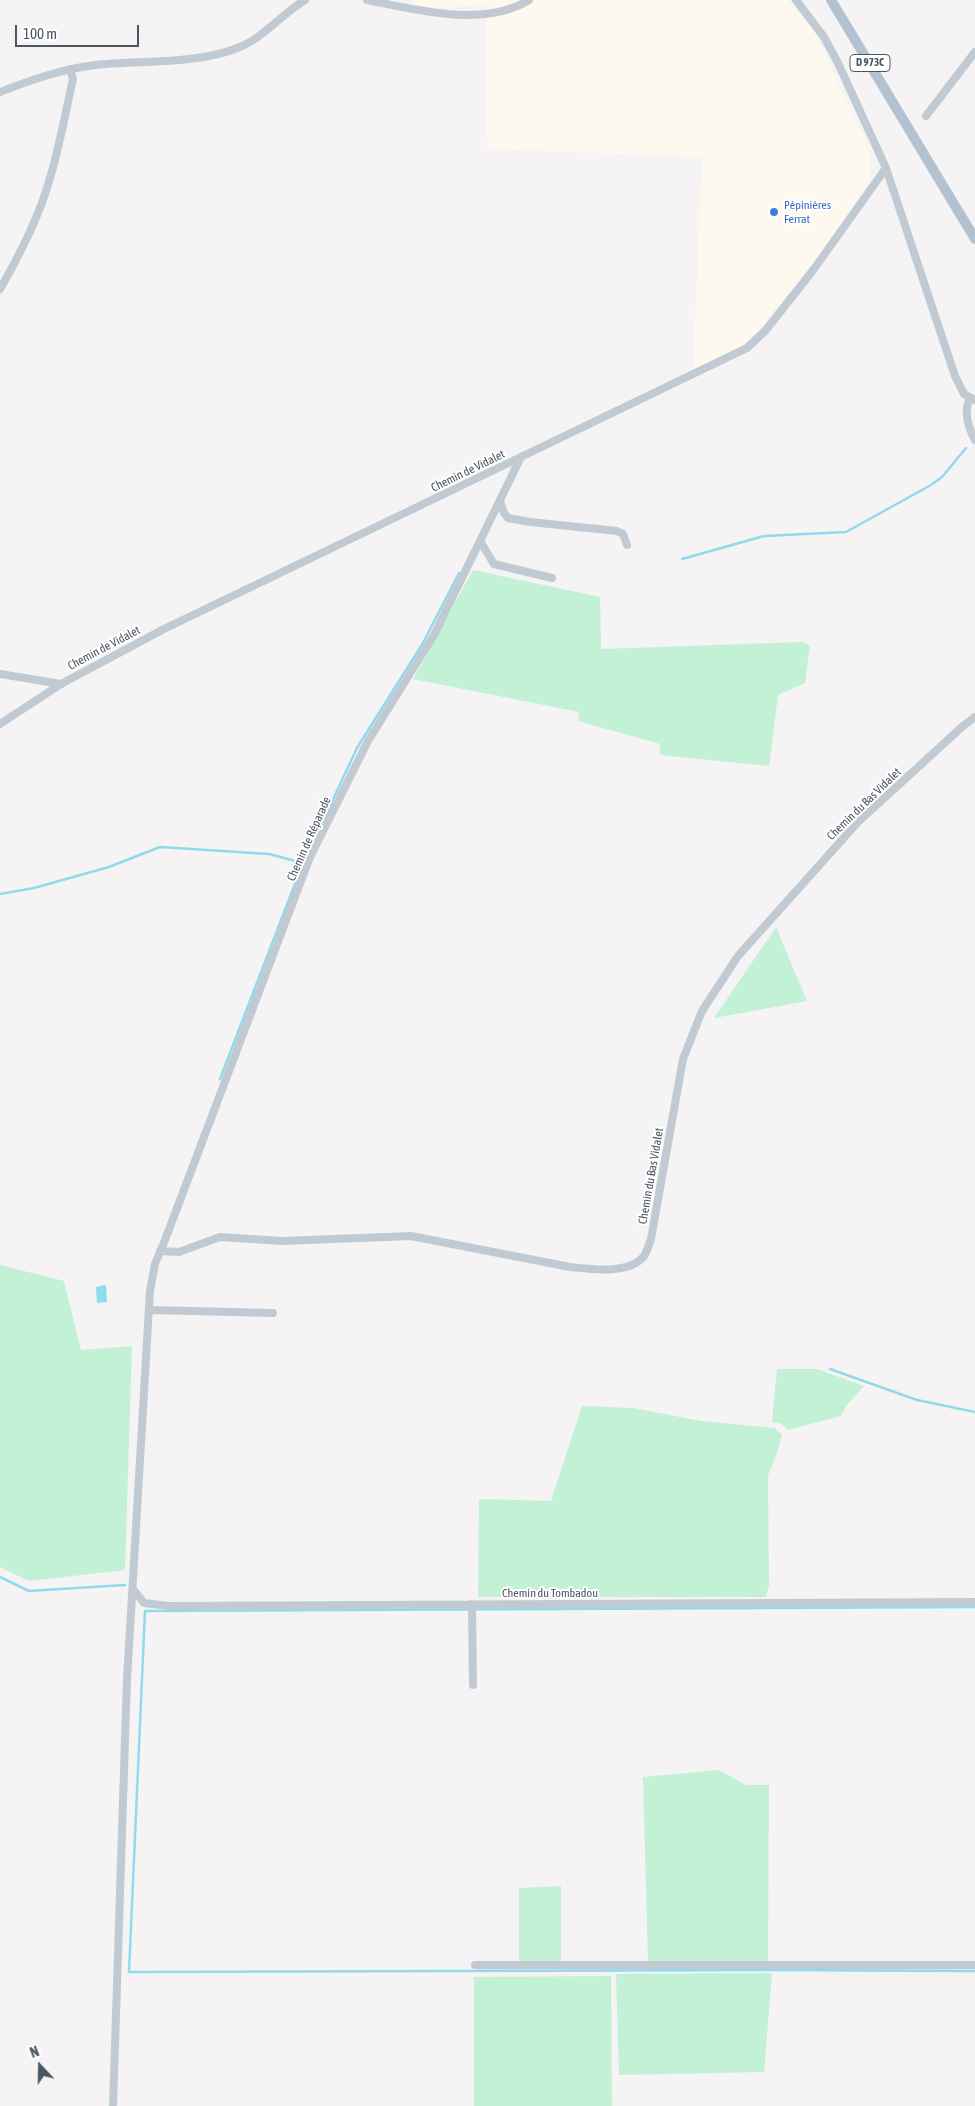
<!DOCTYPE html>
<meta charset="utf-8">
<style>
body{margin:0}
#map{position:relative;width:975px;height:2106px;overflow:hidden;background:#f5f3f3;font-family:"Asap Condensed",sans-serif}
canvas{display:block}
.north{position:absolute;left:15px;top:2041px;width:50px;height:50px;-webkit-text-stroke:4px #fff;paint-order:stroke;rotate:339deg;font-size:14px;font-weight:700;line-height:20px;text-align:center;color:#4a5661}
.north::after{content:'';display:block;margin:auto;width:18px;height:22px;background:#4a5661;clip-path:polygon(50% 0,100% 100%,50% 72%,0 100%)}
.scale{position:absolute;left:15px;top:25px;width:124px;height:22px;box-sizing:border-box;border:2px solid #4a5661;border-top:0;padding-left:6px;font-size:15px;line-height:18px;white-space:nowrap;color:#4a5661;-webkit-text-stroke:4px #fff;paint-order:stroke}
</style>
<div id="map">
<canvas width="975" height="2106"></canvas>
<div class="north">N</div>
<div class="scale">100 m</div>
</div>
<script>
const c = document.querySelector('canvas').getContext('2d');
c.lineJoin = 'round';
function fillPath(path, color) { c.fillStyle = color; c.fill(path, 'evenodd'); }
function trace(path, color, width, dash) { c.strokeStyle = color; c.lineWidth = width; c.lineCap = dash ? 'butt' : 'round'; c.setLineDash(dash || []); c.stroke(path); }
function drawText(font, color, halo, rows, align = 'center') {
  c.font = font + ' "Asap Condensed",sans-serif'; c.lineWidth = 4; c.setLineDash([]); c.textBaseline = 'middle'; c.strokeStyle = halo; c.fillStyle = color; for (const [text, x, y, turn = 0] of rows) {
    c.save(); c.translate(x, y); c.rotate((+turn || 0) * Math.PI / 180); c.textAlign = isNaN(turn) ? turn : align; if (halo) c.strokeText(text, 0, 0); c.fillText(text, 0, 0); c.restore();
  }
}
const commercial = new Path2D(`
 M414 0H788L814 31 870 151V180L827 245 754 336 737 348 693 369 702 157 487 149 486 5 436 8 414 5Z`);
const green = new Path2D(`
 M473 570 600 597 601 649 803 642 810 646 805 683 778 695 769 766 660 755V744L578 721 579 712 413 679Z
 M776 927 807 1001 714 1018Z
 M0 1265 64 1281 81 1350 132 1346 125 1570 29 1581 0 1567Z
 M777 1369H817L864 1386 846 1406 841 1416 788 1430 782 1424 772 1422Z
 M582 1406 633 1408 701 1421 775 1428 782 1435 776 1456 768 1475 769 1585 766 1597H478L479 1499 551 1501Z
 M719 1770 746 1785H769L768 1962 648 1961 643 1777Z
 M561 1886V1962L519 1961V1888Z
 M772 1973 764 2072 619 2075 616 1974Z
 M611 1976 612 2106H474V1977Z`);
const water = new Path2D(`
 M106 1285 107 1302 97 1303 96 1287Z`);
const stream = new Path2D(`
 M682 559 764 536 846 532 931 485 942 477 966 448
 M312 844 357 748 423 643 459 573
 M303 863 308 853
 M0 894 34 888 109 867 160 847 269 854 303 863 220 1079
 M830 1369 917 1400 975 1412
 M0 1577 29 1591 125 1585
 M975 1607 145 1611 129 1972 769 1970 975 1971`);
const minor = new Path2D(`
 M367 0C417 10 483 28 529 0
 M796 0 824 37 838 63 886 168 955 376 964 394 975 400
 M0 92C31 80 62 69 95 65 141 60 197 65 240 47 264 37 282 14 305 0
 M926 116 975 52
 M0 289C14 265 27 240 38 213 55 171 63 124 73 79L70 69
 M970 398C963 412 968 427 975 440
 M500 501 504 513 508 518 530 522 617 531 623 534 627 545
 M480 541 494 564 552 578
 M0 674 61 684
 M0 724 61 684 164 629 747 348 766 330 814 269 886 168
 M160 1251 179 1252 220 1237 282 1241 411 1236 570 1267C591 1269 629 1275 644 1256 647 1252 649 1244 651 1239L683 1059 702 1011 738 956 858 822 963 726 975 717
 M149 1310 273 1313
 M133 1589 144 1603 169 1606 975 1602
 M472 1604 473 1685
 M475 1965H975
 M113 2106 127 1679 150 1291 155 1264 165 1240 310 857 368 741 434 635 521 457`);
const major = new Path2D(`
 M831 0 975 239`);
const markers = [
 [774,212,5,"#3f7fe0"]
];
const shields = [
 [870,63,40]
];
const shieldNames = [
 ["D 973C",870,63]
];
const shopNames = [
 ["Pépinières",784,205],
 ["Ferrat",784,219]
];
const streetNames = [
 ["Chemin de Vidalet",468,471,-26],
 ["Chemin de Vidalet",104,648,-28],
 ["Chemin du Bas Vidalet",864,804,-44],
 ["Chemin de Réparade",309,839,-66],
 ["Chemin du Bas Vidalet",651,1176,-80],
 ["Chemin du Tombadou",550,1593]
];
fillPath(commercial, '#fdf9ef');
fillPath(green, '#c3f1d5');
fillPath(water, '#90daee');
trace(stream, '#90daee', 2.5);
trace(minor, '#c1cad2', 8);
trace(major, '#b3c2d1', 10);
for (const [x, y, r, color] of markers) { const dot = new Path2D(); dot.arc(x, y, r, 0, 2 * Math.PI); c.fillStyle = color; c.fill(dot); trace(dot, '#fff', 2); }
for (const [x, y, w] of shields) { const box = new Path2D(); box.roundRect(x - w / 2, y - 8.5, w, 17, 4); c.fillStyle = '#fff'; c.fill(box); trace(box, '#4a5661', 1); }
drawText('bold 11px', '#4a5661', null, shieldNames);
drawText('12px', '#366cbe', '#fff', shopNames, 'left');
drawText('12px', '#4a5661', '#fff', streetNames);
</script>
